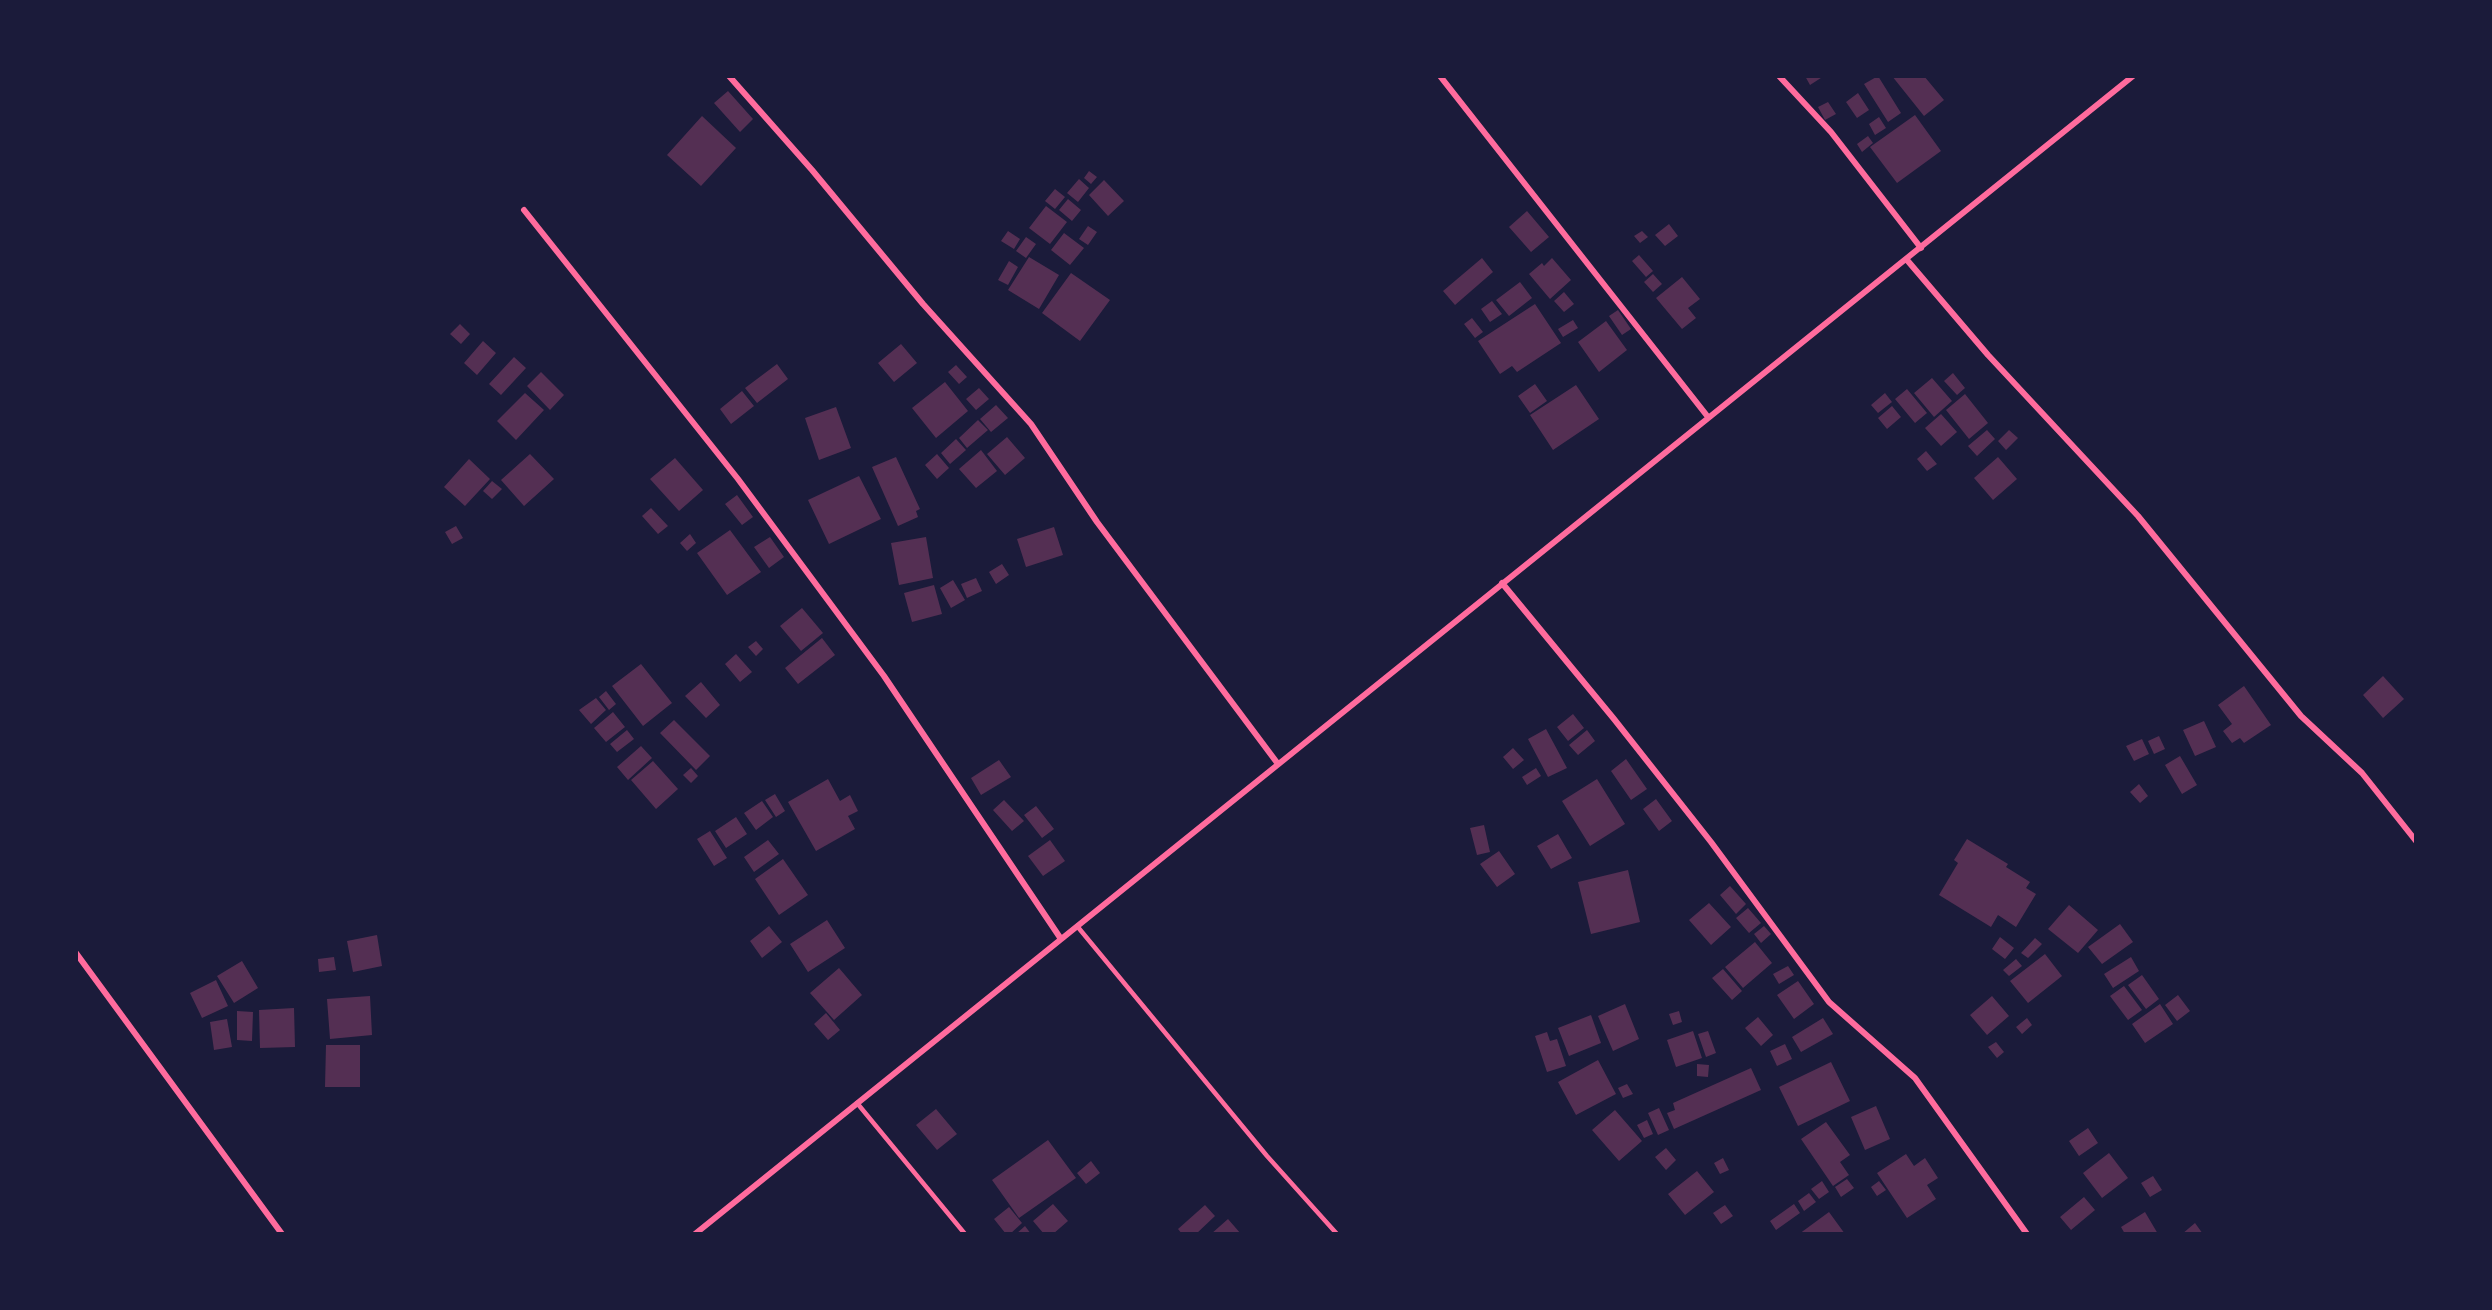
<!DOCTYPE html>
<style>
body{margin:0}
#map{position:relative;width:2492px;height:1310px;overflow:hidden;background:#1b1b3a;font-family:"Public Sans",sans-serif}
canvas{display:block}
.frame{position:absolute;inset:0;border:78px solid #1b1b3a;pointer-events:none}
</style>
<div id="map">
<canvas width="2492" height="1310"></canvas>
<div class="frame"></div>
</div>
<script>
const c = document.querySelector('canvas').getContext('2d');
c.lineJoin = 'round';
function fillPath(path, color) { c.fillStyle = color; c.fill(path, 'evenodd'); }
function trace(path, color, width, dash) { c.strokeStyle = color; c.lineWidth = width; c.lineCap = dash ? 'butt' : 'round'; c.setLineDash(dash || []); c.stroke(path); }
const building = new Path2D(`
 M1805 76H1824L1810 85Z
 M1878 76 1901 113 1888 122 1864 84Z
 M1892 76H1924L1944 100 1924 116Z
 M728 91 753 119 740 132 714 103Z
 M1858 93 1869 110 1857 118 1846 102Z
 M1828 102 1836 114 1825 120 1818 107Z
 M1915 115 1941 151 1897 183 1870 147Z
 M702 116 736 148 701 186 667 155Z
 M1879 117 1886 128 1875 135 1869 124Z
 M1868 136 1873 143 1862 152 1857 144Z
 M1089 171 1097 177 1091 184 1084 178Z
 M1079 179 1089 188 1078 202 1067 193Z
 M1104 180 1124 201 1108 216 1089 195Z
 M1055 189 1065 197 1055 209 1045 201Z
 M1068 199 1081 210 1072 221 1059 210Z
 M1046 206 1067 222 1050 244 1029 228Z
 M1527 211 1549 237 1531 252 1509 227Z
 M1669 224 1678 236 1665 246 1655 235Z
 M1088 226 1097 232 1088 245 1079 239Z
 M1008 231 1020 239 1014 249 1001 241Z
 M1642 231 1648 237 1640 243 1634 236Z
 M1064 233 1084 248 1070 265 1051 250Z
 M1026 237 1036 244 1026 258 1016 251Z
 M1639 255 1653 271 1646 277 1632 261Z
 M1029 257 1059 275 1039 309 1008 290Z
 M1482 258 1493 272 1455 305 1443 291Z
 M1552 258 1571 280 1550 299 1529 274 1542 263 1544 266Z
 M1009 261 1018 267 1008 285 998 280Z
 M1071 273 1110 300 1080 341 1042 313Z
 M1653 274 1662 284 1653 292 1644 282Z
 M1682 277 1700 299 1688 308 1696 318 1682 329 1656 298Z
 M1520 282 1532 298 1509 316 1496 300Z
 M1564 292 1574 304 1564 312 1554 301Z
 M1492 301 1502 314 1490 322 1481 309Z
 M1535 304 1561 343 1517 372 1512 366 1500 374 1478 341Z
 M1618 310 1631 329 1622 335 1609 316Z
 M1472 318 1483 332 1475 338 1464 324Z
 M1573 320 1578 328 1563 337 1558 329Z
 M1606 321 1627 350 1599 372 1578 342Z
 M460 324 470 334 461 344 450 334Z
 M483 341 496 353 477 375 464 363Z
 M901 344 917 363 894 382 878 363Z
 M514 357 526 368 501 395 489 384Z
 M777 364 788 379 757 403 745 388Z
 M956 365 967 377 959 384 948 372Z
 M541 372 564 395 550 410 527 386Z
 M1953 373 1965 388 1957 395 1944 381Z
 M1932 378 1952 401 1934 417 1914 393Z
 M945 382 968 411 936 438 912 408Z
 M1535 384 1547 401 1530 413 1518 396Z
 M1576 385 1599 419 1553 450 1530 415Z
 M979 388 989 399 976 410 966 399Z
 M1907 389 1927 413 1915 423 1895 399Z
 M742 391 754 406 731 424 720 409Z
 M525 393 544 410 516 440 497 421Z
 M1885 393 1892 402 1878 413 1871 405Z
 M1965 394 1988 423 1969 439 1946 410Z
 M996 405 1008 418 991 432 980 419Z
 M1892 406 1901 417 1887 429 1878 418Z
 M836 407 851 448 819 460 805 418Z
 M1941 414 1957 432 1941 446 1925 428Z
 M978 420 988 430 967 448 959 438Z
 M1987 430 1995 439 1977 456 1968 446Z
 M2009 430 2018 438 2006 450 1998 441Z
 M1007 437 1025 458 1005 475 987 454Z
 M956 439 966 450 950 464 941 453Z
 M981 450 997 471 976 488 959 469Z
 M1926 451 1937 464 1927 471 1917 459Z
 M530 454 554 479 524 506 501 480Z
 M937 454 949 468 937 479 925 465Z
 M896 457 920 509 916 511 918 517 898 526 872 467Z
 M1998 457 2017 479 1993 500 1974 478Z
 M675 458 703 490 679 511 650 479Z
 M469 459 490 479 465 506 444 487Z
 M859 476 881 519 829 544 808 500Z
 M492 481 502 489 492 499 483 491Z
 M737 495 753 517 742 525 725 504Z
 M651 508 668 526 658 534 642 516Z
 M456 526 463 538 452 544 445 532Z
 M1054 527 1063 555 1026 567 1017 539Z
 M730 530 761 572 727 595 697 553Z
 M690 534 696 543 687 551 680 543Z
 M770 537 784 557 769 568 754 547Z
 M926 537 933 578 899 585 891 543Z
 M1002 564 1009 575 996 584 989 572Z
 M976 578 982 591 967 598 961 584Z
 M953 580 965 600 951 608 940 588Z
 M934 585 942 614 912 622 904 593Z
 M802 608 823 633 801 651 780 626Z
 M822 638 835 655 798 684 785 668Z
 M756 641 763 649 756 656 748 647Z
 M736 654 752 672 740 682 725 664Z
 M641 664 672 703 643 726 612 686Z
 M2383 676 2404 699 2383 718 2363 695Z
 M701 682 720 705 706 718 685 696Z
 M2244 686 2271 725 2244 743 2240 738 2232 743 2223 731 2232 724 2218 705Z
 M606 691 616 704 609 710 599 697Z
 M596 698 606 710 591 724 579 710Z
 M613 712 625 727 606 742 594 728Z
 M1573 714 1584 728 1568 741 1557 727Z
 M674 720 710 756 696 770 660 733Z
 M2204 721 2216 747 2195 756 2183 730Z
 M1546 729 1567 768 1548 777 1528 739Z
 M627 730 634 739 617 752 610 744Z
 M1587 730 1595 741 1578 755 1569 745Z
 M2159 736 2165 749 2154 754 2148 741Z
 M2142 739 2149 754 2134 761 2126 746Z
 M641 746 652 758 628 780 617 767Z
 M1513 748 1524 760 1513 769 1503 757Z
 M2180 756 2197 785 2182 794 2165 765Z
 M1626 759 1647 789 1631 800 1611 771Z
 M999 760 1011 777 981 795 971 778Z
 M653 761 678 789 656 809 631 780Z
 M691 768 698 776 691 783 683 775Z
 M1536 768 1541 776 1527 785 1522 777Z
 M828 779 840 801 850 795 858 811 848 816 855 829 816 851 788 802Z
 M1597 779 1625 824 1590 846 1562 801Z
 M2139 784 2148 796 2140 803 2130 792Z
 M775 794 785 811 776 817 765 800Z
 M1656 799 1672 821 1659 831 1643 809Z
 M1004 800 1024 821 1012 831 993 810Z
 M762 801 773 817 756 830 744 813Z
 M1036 806 1054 829 1042 838 1024 815Z
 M736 817 747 834 726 848 715 831Z
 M1484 825 1490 852 1477 855 1470 828Z
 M710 831 727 858 714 866 697 839Z
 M1558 834 1572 858 1551 869 1537 846Z
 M1967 839 2008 864 2006 867 2030 882 2026 888 2036 894 2016 927 1998 915 1991 927 1939 895 1958 863 1954 860Z
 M768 840 779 854 754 872 744 857Z
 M1050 840 1065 861 1043 876 1028 856Z
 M1499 851 1515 874 1497 887 1480 864Z
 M783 859 808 895 779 915 755 879Z
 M1628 870 1640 922 1591 934 1578 882Z
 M1730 886 1746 904 1736 914 1720 895Z
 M1709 903 1731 927 1711 945 1689 920Z
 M2069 905 2098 930 2078 953 2048 929Z
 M1748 908 1761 923 1749 933 1736 918Z
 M827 920 845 948 808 972 790 944Z
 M2120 924 2133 942 2102 964 2088 947Z
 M769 926 782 942 762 958 750 941Z
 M1764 926 1771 934 1761 943 1754 934Z
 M377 935 382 966 353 972 347 941Z
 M2000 937 2014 948 2005 959 1992 949Z
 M2035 938 2042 944 2028 958 2021 953Z
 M1755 942 1772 963 1743 988 1725 967Z
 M2045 954 2062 976 2028 1003 2010 981Z
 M334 957 336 970 319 972 318 959Z
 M2131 957 2139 971 2113 988 2104 974Z
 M2016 959 2022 966 2009 976 2003 970Z
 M242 961 258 988 234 1003 217 976Z
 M1788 966 1794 975 1779 984 1773 974Z
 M839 968 862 995 834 1020 810 993Z
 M1723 969 1742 991 1732 1000 1712 978Z
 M2142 975 2159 999 2146 1009 2128 985Z
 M216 980 228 1006 202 1018 190 993Z
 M1798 981 1814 1004 1794 1019 1777 995Z
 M2124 986 2142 1010 2128 1020 2110 996Z
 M2178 995 2190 1011 2177 1021 2165 1005Z
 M370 996 372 1035 330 1039 327 999Z
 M1992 996 2009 1016 1987 1035 1970 1015Z
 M1625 1004 1639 1039 1613 1051 1598 1016Z
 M2160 1004 2173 1024 2145 1043 2132 1024Z
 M294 1008 295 1047 260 1048 259 1010Z
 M237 1011 253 1012 252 1041 237 1040Z
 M1679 1011 1682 1022 1673 1025 1669 1014Z
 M826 1013 840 1030 828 1040 814 1024Z
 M1591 1015 1601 1043 1569 1056 1558 1028Z
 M1758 1017 1773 1035 1761 1046 1745 1028Z
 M1823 1018 1833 1034 1801 1052 1792 1037Z
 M2027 1018 2032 1025 2022 1034 2016 1027Z
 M227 1019 232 1047 214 1050 210 1022Z
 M1693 1031 1702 1058 1676 1067 1667 1040Z
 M1708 1031 1716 1053 1706 1057 1698 1034Z
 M1547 1032 1550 1041 1557 1039 1566 1066 1547 1072 1535 1036Z
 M1996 1042 2004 1052 1997 1058 1988 1047Z
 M1785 1044 1792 1059 1777 1066 1770 1051Z
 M326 1045H360V1087H325Z
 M1598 1060 1616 1094 1576 1115 1558 1082Z
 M1831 1062 1850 1101 1798 1126 1779 1087Z
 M1697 1064 1709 1065 1708 1077 1697 1076Z
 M1751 1068 1761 1090 1674 1129 1667 1113 1675 1110 1673 1103Z
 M1627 1084 1633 1094 1623 1098 1618 1088Z
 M1876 1106 1890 1139 1865 1150 1851 1117Z
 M1659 1108 1669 1130 1658 1135 1648 1113Z
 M936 1109 957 1134 937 1150 916 1125Z
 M1615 1110 1642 1141 1619 1161 1592 1130Z
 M1647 1120 1653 1134 1644 1138 1637 1125Z
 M1826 1122 1850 1155 1840 1162 1849 1175 1833 1186 1801 1139Z
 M2088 1128 2098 1143 2079 1156 2069 1141Z
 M1048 1140 1076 1178 1019 1218 992 1180Z
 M1666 1148 1676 1160 1666 1170 1655 1157Z
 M2109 1153 2128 1178 2102 1198 2083 1173Z
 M1906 1154 1914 1166 1925 1158 1938 1178 1927 1185 1936 1199 1907 1218 1877 1173Z
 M1723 1158 1729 1170 1720 1174 1714 1163Z
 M1091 1161 1100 1173 1086 1184 1077 1173Z
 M1697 1171 1714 1192 1685 1215 1668 1194Z
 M2153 1176 2162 1190 2150 1197 2141 1183Z
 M1847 1179 1854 1188 1841 1197 1835 1187Z
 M1822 1181 1829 1192 1819 1199 1811 1189Z
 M1879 1181 1886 1190 1877 1196 1871 1187Z
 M1809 1193 1816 1202 1804 1211 1798 1201Z
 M2084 1197 2095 1210 2071 1230 2060 1217Z
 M1053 1204 1068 1221 1053 1234H1044L1033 1221Z
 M1794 1204 1800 1213 1776 1230 1770 1221Z
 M1205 1205 1215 1216 1196 1234H1182L1178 1229Z
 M1725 1205 1733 1216 1721 1224 1713 1213Z
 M1009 1207 1022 1223 1010 1234H1006L994 1219Z
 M1829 1212 1845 1234H1799Z
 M2145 1212 2158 1234H2125L2121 1227Z
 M1228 1219 1241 1234H1211Z
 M2195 1223 2203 1234H2182Z
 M1025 1226 1031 1234H1016Z`);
const service = new Path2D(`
 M1077 926 1267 1156 1337 1234
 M857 1103 965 1234`);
const minor = new Path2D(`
 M729 76 812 170 923 304 1031 424 1097 522 1278 764
 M1440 76 1708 417
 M1779 76 1831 132 1921 248
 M524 210 738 479 884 676 1061 939
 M1907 260 1988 355 2138 516 2301 716 2362 773 2416 841
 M1502 583 1614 719 1711 842 1829 1002 1915 1078 2027 1234
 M76 953 282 1234
 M695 1234 2133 76`);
fillPath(building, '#542f53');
trace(service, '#ff6b9d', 4.5);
trace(minor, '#ff6b9d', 6);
</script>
